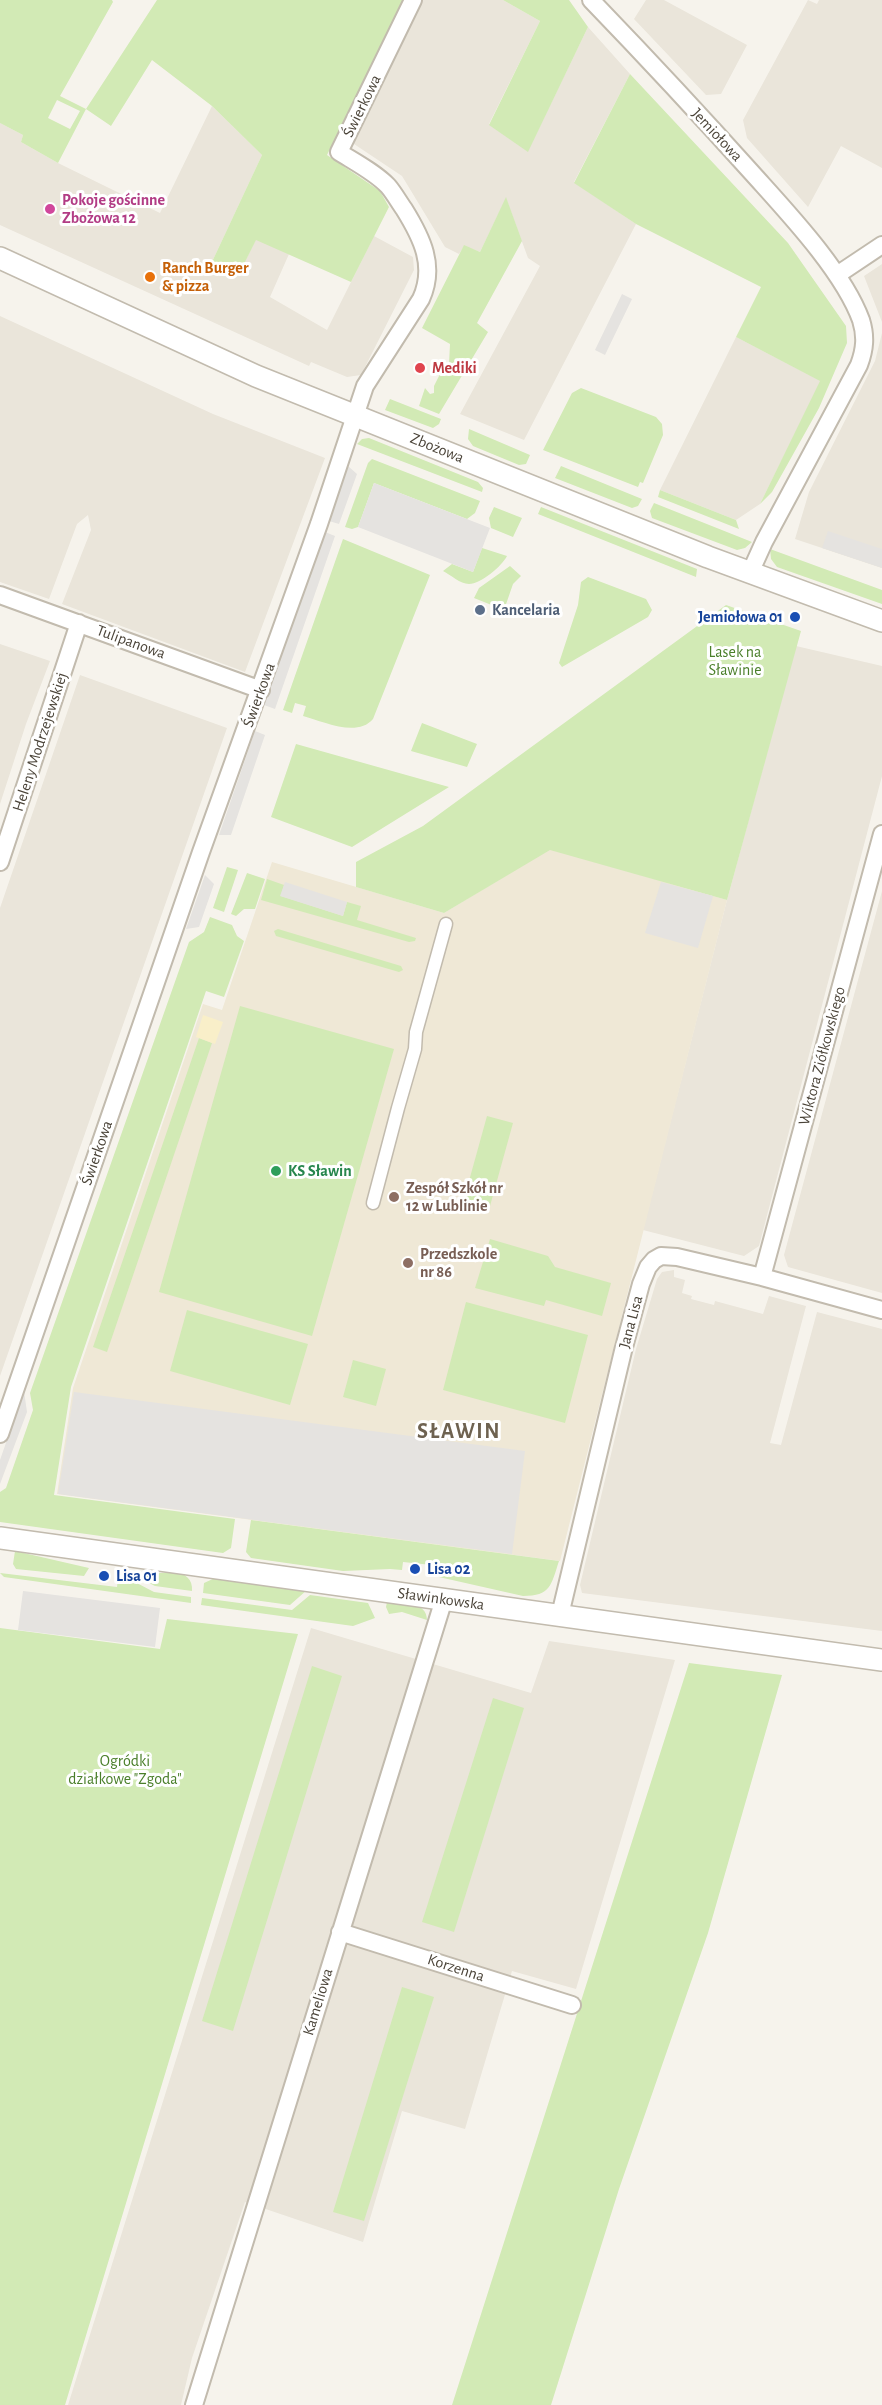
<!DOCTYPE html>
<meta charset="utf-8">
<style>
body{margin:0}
canvas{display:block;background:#f6f3ec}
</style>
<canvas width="882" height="2405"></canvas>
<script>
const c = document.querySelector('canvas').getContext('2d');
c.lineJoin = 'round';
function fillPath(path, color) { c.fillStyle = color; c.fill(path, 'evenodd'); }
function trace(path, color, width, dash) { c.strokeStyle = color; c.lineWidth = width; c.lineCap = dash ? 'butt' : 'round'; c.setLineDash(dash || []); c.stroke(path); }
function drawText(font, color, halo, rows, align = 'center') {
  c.font = font + ' "Alegreya Sans",sans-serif'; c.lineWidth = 6; c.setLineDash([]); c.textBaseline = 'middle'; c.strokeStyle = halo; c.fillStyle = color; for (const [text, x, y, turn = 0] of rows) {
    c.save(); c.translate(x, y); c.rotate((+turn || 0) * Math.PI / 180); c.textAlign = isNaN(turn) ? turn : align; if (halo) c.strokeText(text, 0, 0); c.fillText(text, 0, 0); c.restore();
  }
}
const residential = new Path2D(`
 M421 0H503L540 21 489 124 528 151 588 27 630 74 574 182 636 224 524 440 460 414 540 266 528 258 506 198 480 252 464 246 459 254 445 247 402 176 351 142Z
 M646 0H664L747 45 721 94 706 95 634 19Z
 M808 0 817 4 819 0H882V168L841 146 808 207 747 138 743 120Z
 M212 106 262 155 211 264 238 276 256 239 289 254 270 297 327 330 374 236 413 257 414 270 361 375 347 377 311 362 309 366 0 225V123L23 135 21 142 58 163 160 213Z
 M882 264V322L864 276Z
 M0 316 213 414 325 458 245 672 62 604 91 530 88 515 77 524 49 599 0 582Z
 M882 333V568L795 539 809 492 875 361Z
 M736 337 821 381 760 504 736 520 660 490Z
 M0 644 50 661 26 724 0 804Z
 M796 646 882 666V776L759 1246 744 1256 643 1230 727 900Z
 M80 675 227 728 0 1376V908Z
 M882 891V1293L788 1267 784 1255Z
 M674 1270V1277L685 1280 682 1293 692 1296 691 1299 714 1305 715 1301 763 1314 769 1296 806 1306 770 1443 781 1445 817 1312 882 1329V1631L582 1593 580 1585 636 1349 657 1279 662 1272Z
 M311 1628 531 1693 549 1641 675 1660 576 1989 512 1971 465 2129 402 2111 363 2242 245 2202 192 2358 181 2405H68Z`);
const education = new Path2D(`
 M550 849 727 900 560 1561 57 1494 73 1388 203 1004 222 1010 272 862 444 913Z`);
const green = new Path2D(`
 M0 0H112L113 2 60 96 86 109 157 0H403L327 155 380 191 389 207 351 282 256 240 238 276 211 264 262 155 212 106 152 60 111 126 86 109 58 163 21 142 23 135 0 123ZM57 100 80 111 70 129 48 118Z
 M503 0H569L588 27 528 152 489 125 540 21Z
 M630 74 788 243 846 326 847 343 819 408 772 492 760 504 820 381 736 337 761 287 636 224 574 183Z
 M506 197 522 241 477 323 488 332 439 414 419 406 425 388 430 394 434 393V386L444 366 449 364 450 344 422 328 464 245 480 252Z
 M581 388 656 417 662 424 663 435 643 483 640 482 638 487 543 450 572 393Z
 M390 399 441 419 439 424 433 428 385 410Z
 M469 429 530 455 526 464 519 465 473 446 468 439Z
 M369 438 478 482 483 488 482 492 357 444 362 439Z
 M372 459 480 501 475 513 467 519 374 483 358 527 352 529 345 527 368 463Z
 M561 466 642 499 638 506 632 508 555 478Z
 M660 490 736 520 739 529 658 497Z
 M654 503 752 542 745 548 737 550 652 518 650 511Z
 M494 507 522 518 513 537 491 528 489 518Z
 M541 507 697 569 696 577 538 514Z
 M343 539 430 575 373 719C357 738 322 721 303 716L306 706 295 703 292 713 283 710Z
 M482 548 507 556C502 566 481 584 469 584 460 584 451 575 443 571L452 564 473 572Z
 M770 549 882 590V604L777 567 771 559Z
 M510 566 521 576 513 584 504 610 474 598 479 588Z
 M588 577 646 599 652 610 648 617 562 667 559 663 578 605 581 582Z
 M726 605 801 631 727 900 550 850 444 913 356 887V862L423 826Z
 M422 723 477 744 467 767 411 751Z
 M296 744 449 787 352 847 271 817Z
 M227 867 238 870 224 912 213 908Z
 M247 873 265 879 255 909H244L236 916 231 914Z
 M267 879 284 885 281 896 343 916 347 902 361 906 357 920 416 938 415 941 409 942 261 900Z
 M210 917 232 925 237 936 244 941 224 997 206 991 71 1387 54 1495 235 1519 231 1548 223 1553 0 1522V1492L6 1488 33 1410 30 1393 189 942 204 932Z
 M278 929 401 966 403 970 399 972 276 936 274 931Z
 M240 1006 394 1049 312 1336 159 1292Z
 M199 1038 212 1043 107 1352 93 1347Z
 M487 1116 513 1123 490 1206 464 1199Z
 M490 1239 548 1256 555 1267 611 1283 602 1316 546 1300 544 1306 475 1288Z
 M466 1302 588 1335 565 1423 443 1390Z
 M187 1310 308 1344 290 1405 170 1371Z
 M353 1360 386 1369 376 1406 343 1397Z
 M251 1520 559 1561C551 1585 551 1596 523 1596L430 1575 432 1565 403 1562 402 1570 390 1569 343 1571 251 1558 246 1552Z
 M15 1551 89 1568 84 1576 16 1569 13 1564Z
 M174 1572C185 1573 193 1579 192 1591L155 1586 133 1575Z
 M0 1573 117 1587 118 1578 131 1580 154 1592 191 1597V1603L4 1577Z
 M215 1578 307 1590 290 1605 203 1593 204 1583Z
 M310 1595 368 1603 375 1618 353 1626 201 1605 202 1598 292 1610Z
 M387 1602C401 1603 427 1601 427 1620L402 1612 389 1614 386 1607Z
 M167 1619 298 1634 65 2405H0V1628L160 1649Z
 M689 1663 782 1675 708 1933 619 2189 551 2405H452Z
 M312 1666 342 1676 233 2031 202 2021Z
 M493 1698 524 1708 454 1932 422 1922Z
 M402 1987 434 1997 364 2221 333 2212Z`);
const sand = new Path2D(`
 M203 1015 223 1022 215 1044 196 1037Z`);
const parking = new Path2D(`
 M622 294 632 299 605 355 595 350Z
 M348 466 357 474 339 524 329 521Z
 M374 483 490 528 473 572 358 527Z
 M828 531 882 549V568L822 548Z
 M325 532 335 536 275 709 264 705Z
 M255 731 265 735 231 835H219Z
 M205 875 214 884 199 927 186 929Z
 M285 882 347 902 343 916 280 896Z
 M661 882 713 896 698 948 645 933Z
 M24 1391 27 1412 0 1484V1460Z
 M74 1392 525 1451 512 1554 58 1494Z
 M23 1591 160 1608 155 1647 18 1630Z`);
const pedestrian = new Path2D(`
 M373 1203 398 1108 415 1049 416 1032 446 924`);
const minor = new Path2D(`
 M591 0C646 57 700 115 753 174 788 213 843 271 861 320 866 336 865 349 859 365L764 542 750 573
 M837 275 882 245
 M0 595 261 690
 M0 862 79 623
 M762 1277 882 834
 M0 1434 201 852 319 524 365 386 421 299C436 266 422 238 404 209 399 202 394 193 388 186 376 173 355 162 339 152L413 0
 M560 1615 623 1351 641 1284 648 1267 654 1260 661 1256 677 1257 762 1277 882 1310
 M340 1932 572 2005
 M194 2405 444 1599`);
const tertiary = new Path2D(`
 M0 258 256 376 708 557 882 621
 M0 1538 882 1660`);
const markers = [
 [50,209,6,"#d1479c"],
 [150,277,6,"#e8710a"],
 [420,368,6,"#e0444e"],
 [480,610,6,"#5c6f8a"],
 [795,617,6,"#1a4fb4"],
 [276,1171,6,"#2e9e5b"],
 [394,1197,6,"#8d6e63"],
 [408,1263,6,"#8d6e63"],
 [415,1569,6,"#1a4fb4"],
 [104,1576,6,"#1a4fb4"]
];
const streetNames = [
 ["Świerkowa",362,106,-64],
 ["Jemiołowa",717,135,47],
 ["Zbożowa",437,448,22],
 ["Tulipanowa",131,642,20],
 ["Świerkowa",259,695,-70],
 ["Heleny Modrzejewskiej",40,742,-72],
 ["Wiktora Ziółkowskiego",822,1056,-75],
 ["Świerkowa",97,1153,-71],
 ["Jana Lisa",631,1322,-75],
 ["Sławinkowska",441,1599,8],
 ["Korzenna",456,1968,18],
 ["Kameliowa",318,2002,-73]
];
const hotelNames = [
 ["Pokoje gościnne",62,200],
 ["Zbożowa 12",62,218]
];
const foodNames = [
 ["Ranch Burger",162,268],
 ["& pizza",162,286]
];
const healthNames = [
 ["Mediki",432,368]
];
const serviceNames = [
 ["Kancelaria",492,610]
];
const transitNames = [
 ["Jemiołowa 01",783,617,"right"],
 ["Lisa 02",427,1569],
 ["Lisa 01",116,1576]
];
const parkNames = [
 ["Lasek na",735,652],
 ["Sławinie",735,670],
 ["Ogródki",125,1761],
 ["działkowe \"Zgoda\"",125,1779]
];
const leisureNames = [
 ["KS Sławin",288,1171]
];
const educationNames = [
 ["Zespół Szkół nr",406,1188],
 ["12 w Lublinie",406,1206],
 ["Przedszkole",420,1254],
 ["nr 86",420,1272]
];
const districtNames = [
 ["SŁAWIN",459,1431]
];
fillPath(residential, '#eae5da');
fillPath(education, '#efe8d6');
fillPath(green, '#d2eab5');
fillPath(sand, '#f9efc9');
fillPath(parking, '#e5e3e0');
trace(pedestrian, '#c2bbae', 15);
trace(minor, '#c2bbae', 20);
trace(tertiary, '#c2bbae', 24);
trace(pedestrian, '#fff', 12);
trace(minor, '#fff', 16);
trace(tertiary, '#fff', 21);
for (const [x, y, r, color] of markers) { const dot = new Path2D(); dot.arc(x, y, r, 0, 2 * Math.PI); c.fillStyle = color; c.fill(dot); trace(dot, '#fff', 2); }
drawText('16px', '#4b4439', '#fff', streetNames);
drawText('bold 16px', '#b23c85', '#fff', hotelNames, 'left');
drawText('bold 16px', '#c56008', '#fff', foodNames, 'left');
drawText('bold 16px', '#be3a42', '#fff', healthNames, 'left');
drawText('bold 16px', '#4e5e75', '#fff', serviceNames, 'left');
drawText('bold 16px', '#164399', '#fff', transitNames, 'left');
drawText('16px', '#4a7f2a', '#fff', parkNames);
drawText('bold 16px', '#27864d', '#fff', leisureNames, 'left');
drawText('bold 16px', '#785e54', '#fff', educationNames, 'left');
c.letterSpacing = '1.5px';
drawText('bold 22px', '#6e6250', '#fff', districtNames);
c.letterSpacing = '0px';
</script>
